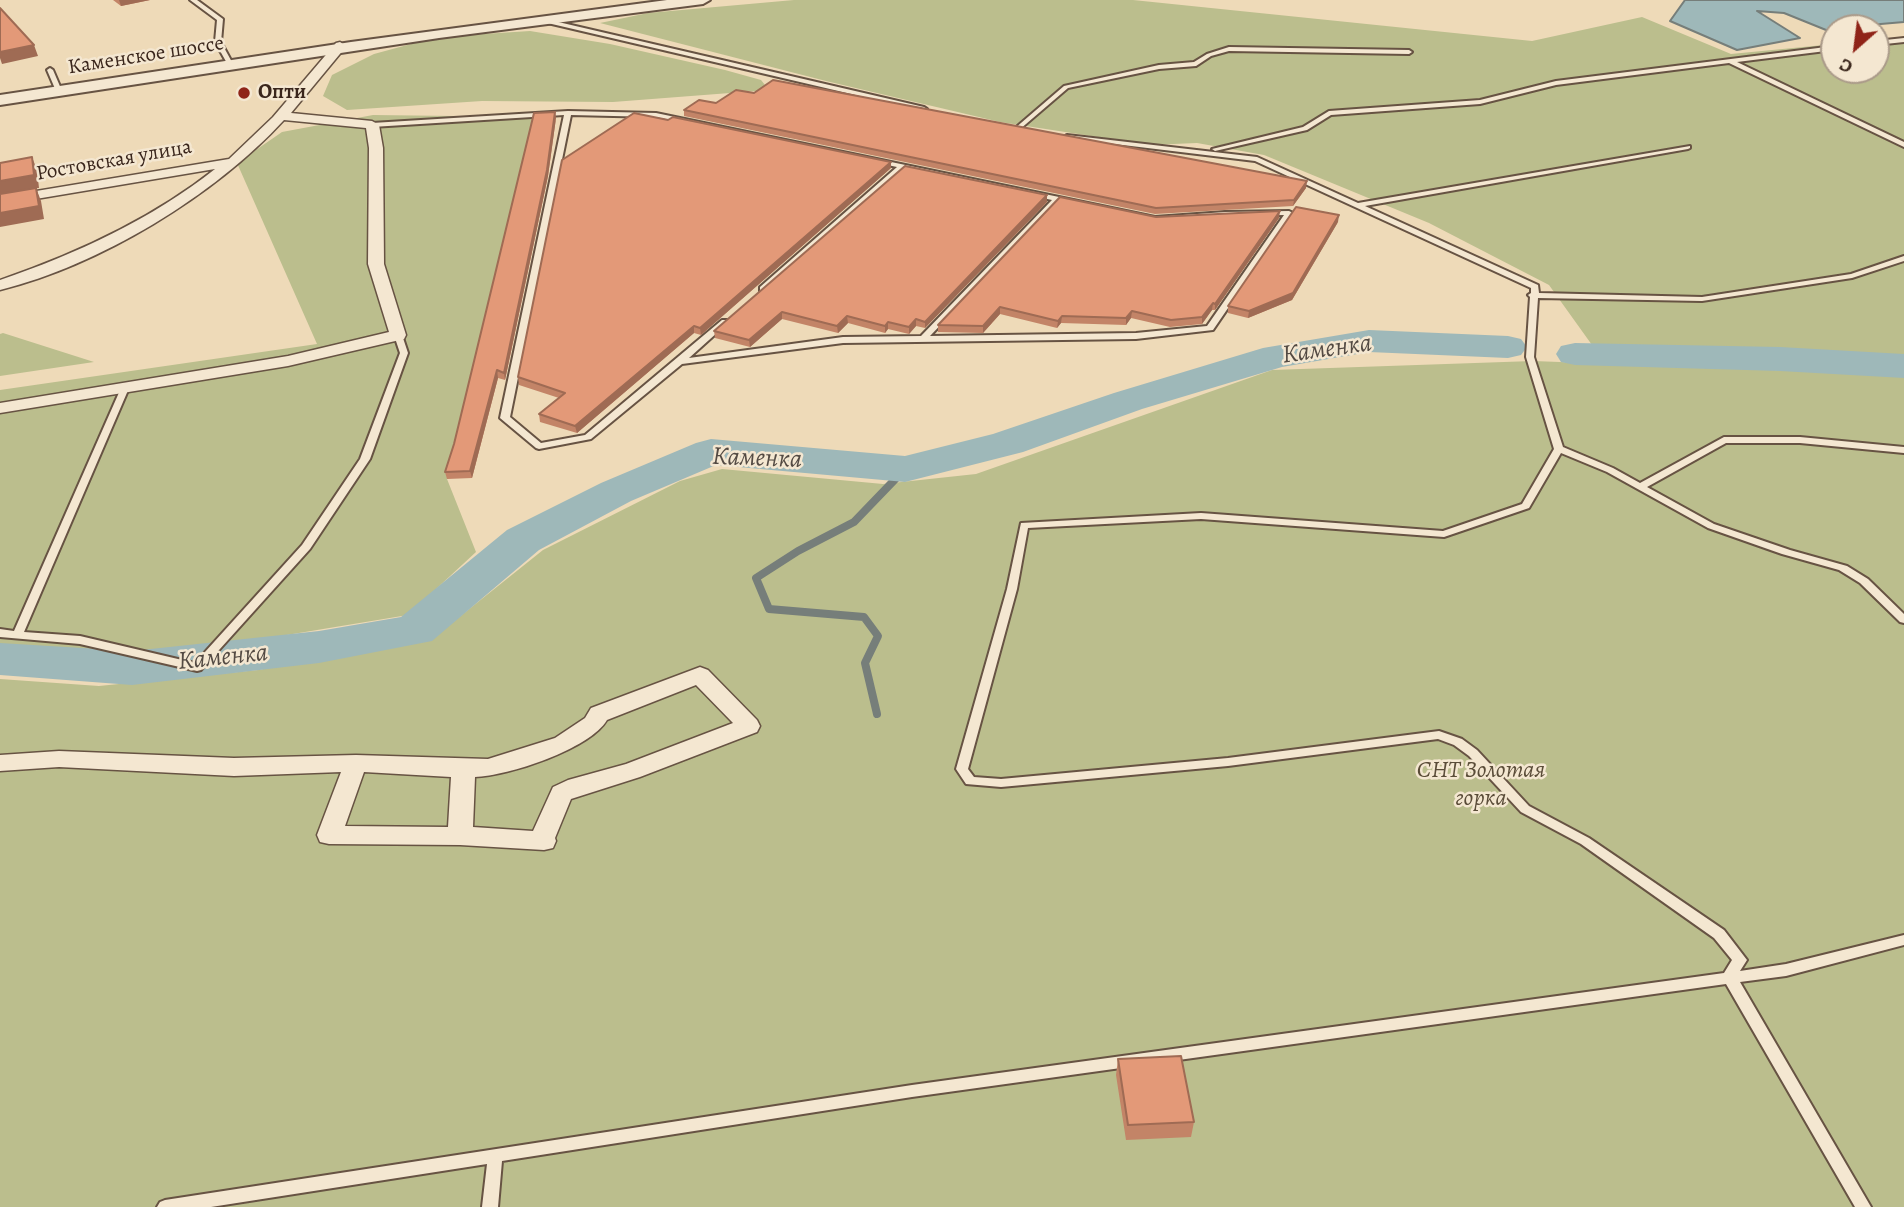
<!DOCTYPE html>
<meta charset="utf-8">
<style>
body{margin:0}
#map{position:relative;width:1904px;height:1207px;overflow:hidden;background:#eedab8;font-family:Alegreya,serif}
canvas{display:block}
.north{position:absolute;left:1820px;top:14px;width:70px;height:70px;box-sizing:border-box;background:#f4e7d1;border:2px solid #aa9a89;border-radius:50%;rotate:208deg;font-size:19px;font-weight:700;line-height:28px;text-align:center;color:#3a261c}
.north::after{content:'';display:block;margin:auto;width:24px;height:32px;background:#8f2418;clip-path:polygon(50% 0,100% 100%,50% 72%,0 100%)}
</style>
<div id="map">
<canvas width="1904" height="1207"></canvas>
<div class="north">С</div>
</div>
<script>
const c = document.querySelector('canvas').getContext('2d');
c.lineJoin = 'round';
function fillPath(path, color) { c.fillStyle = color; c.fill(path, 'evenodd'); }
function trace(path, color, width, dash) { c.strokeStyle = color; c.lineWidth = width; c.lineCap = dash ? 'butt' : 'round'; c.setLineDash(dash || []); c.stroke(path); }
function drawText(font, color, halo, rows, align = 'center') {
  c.font = font + ' Alegreya,serif'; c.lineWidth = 5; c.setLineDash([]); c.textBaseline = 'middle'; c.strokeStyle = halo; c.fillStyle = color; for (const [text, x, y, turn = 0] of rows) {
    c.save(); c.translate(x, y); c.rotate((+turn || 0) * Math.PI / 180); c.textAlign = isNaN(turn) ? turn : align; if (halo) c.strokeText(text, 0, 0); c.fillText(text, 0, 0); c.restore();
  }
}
const green = new Path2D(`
 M794 0H1133L1532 41 1642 17 1731 54 1834 44V70H1876V40L1904 38V360L1592 345 1549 285 1429 223 1264 155 1197 143 1150 145 1000 122 826 81 600 23 648 13Z
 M530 31 610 44 725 70 761 80 769 90 613 102 482 101 347 110 323 96 332 75 374 54 437 37Z
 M373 115 536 117 447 479 476 552 408 615 208 648 102 654 0 644V390L317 344 237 163 282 132Z
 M3 333 94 362 0 376V334Z
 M1533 361 1904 375V1207H0V679L99 686 258 670 433 638 543 550 680 481 722 469 883 484 976 474 1272 370Z`);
const water = new Path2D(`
 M1685 0H1904V22L1834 28V31L1831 32 1784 13 1757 11 1800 38 1737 50 1670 21Z`);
const stream = new Path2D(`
 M877 714 865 663 878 636 864 617 769 609 756 578 798 551 854 522 905 469`);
const river = new Path2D(`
 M1369 330 1508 336 1521 339 1527 347 1521 355 1508 358 1369 352 1282 367 1142 409 1023 452 905 482 716 465 631 501 539 550 432 641 319 663 132 685 0 675V643L132 651 319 631 401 617 507 530 601 483 696 443 711 439 905 456 993 434 1114 393 1263 348Z
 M1575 343 1780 347 1904 354V378L1780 371 1575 365 1561 362 1556 354 1561 346Z`);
const service = new Path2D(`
 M190 0H197L223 19 221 42 233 64 232 65H228L215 42 217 20Z
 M541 18 924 107 927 109 924 111 539 21 538 20Z
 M1904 38V42L1876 45V41Z
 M1834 46V50L1737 62 1904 142V147L1729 63 1556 85 1480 104 1331 115 1307 130 1215 151 1212 149 1303 127 1329 111 1480 100 1556 81Z
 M1229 47 1409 50 1412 52 1409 54 1229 51 1211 56 1196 66 1159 69 1068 88 1019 130 1014 129 1064 86 1159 65 1194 62 1207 54Z
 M50 68 53 70 62 91 61 92 56 91 47 70Z
 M568 111 656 113 1155 217 1225 212 1289 211 1293 213 1213 330 1136 339 843 343 682 364 591 439 539 449 536 448 500 418 564 115 372 127 369 125 372 123ZM571 115 656 117 897 167 760 287V291H766L904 169 1052 200 921 336 843 337 689 358 729 322 728 320H722L585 435 541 443 510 417ZM1059 201 1155 221 1225 216 1284 215 1207 326 1136 333 930 336Z
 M1067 135 1257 157 1358 203 1690 146V148L1688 149 1365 206 1538 285 1539 293 1702 297 1851 274 1904 256V261L1852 278 1702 301 1538 298 1534 357 1563 447 1613 468 1640 483 1724 437H1800L1904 447V453L1800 443H1726L1647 487 1714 524 1790 550 1847 566 1868 579 1904 614V623L1900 622 1860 583 1839 570 1782 554 1708 528 1607 472 1561 453 1529 508 1444 537 1201 519 1028 528 1017 589 968 769 974 777 1001 779 1228 758 1439 731 1462 739 1477 750 1529 806 1589 838 1724 930 1747 960 1740 971 1786 964 1904 935V945L1786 976 1740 982 1871 1207H1855L1726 984 912 1097 502 1161 498 1207H482L487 1164 211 1207H157L160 1202 165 1200 912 1085 1724 973 1732 960 1714 938 1581 844 1521 812 1469 756 1454 745 1438 739 1228 766 1001 787 966 784 956 769 1007 589 1021 523 1201 513 1443 531 1522 504 1554 449 1526 357 1530 297 1528 295 1531 293V288L1255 161 1065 138 1064 137Z
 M398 332 402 335 408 353 370 459 310 549 201 670 197 671 80 644 0 637V629L14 631 121 388 125 385 129 388 24 632 80 636 195 663 302 545 360 459 400 353 394 335Z`);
const minor = new Path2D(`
 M340 42 346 46 344 49 291 113 372 121 379 125 383 148 384 264 406 335 404 339 288 366 0 413V403L288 356 389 332 368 264 369 148 366 128 284 120C214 196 100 265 0 290V280C76 254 152 219 215 169L0 205V197L229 159 273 117 336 43Z
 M700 667 708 670 757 720 760 726 757 732 640 777 571 799 555 838 556 841 553 848 544 850 460 845 329 844 320 842 317 835 341 772 234 776 59 767 0 771V755L59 751 234 758 356 755 488 759 555 738 585 718 591 708ZM696 685 733 723 626 764 568 780 553 787 533 831 473 827 475 777C508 776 590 749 607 720ZM364 772 451 777 448 827 345 826Z`);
const tertiary = new Path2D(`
 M667 0H710L703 4 439 38 0 105V95L351 42Z`);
const wall = new Path2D(`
 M113 0H150L121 6Z
 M716 103 1306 188 1293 206 1155 214 684 116V110Z
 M556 118 548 176 505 380 498 378 472 478 447 479 445 472Z
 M891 168 701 335 694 333 577 433 540 422 539 414 559 398 519 385 518 377Z
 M1047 202 925 328 916 326 909 334 888 329 885 333 848 323 838 333 782 319 750 347 715 338 714 331Z
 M1156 217 1279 218 1215 310H1212L1202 324 1170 327 1131 318 1126 325 1061 323 1057 328 1000 314 983 333 938 332V325Z
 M1338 222 1292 300 1248 318 1228 313V306Z
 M1118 1059 1194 1122 1191 1137 1126 1140 1116 1075Z`);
const shadedWall = new Path2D(`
 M119 0H150L121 6Z
 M34 45 38 56 2 64 0 58V52Z
 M555 112 556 118 548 176 505 380 504 373Z
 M32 157 37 170 39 188H36L41 201 44 219 0 227V181Z
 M891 162V168L701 335 700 328Z
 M1307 181 1306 188 1293 206 1294 200Z
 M1047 195V202L925 328V322Z
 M1280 211 1279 218 1215 310V304Z
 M1339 215 1338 222 1292 300 1248 318 1249 311Z
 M1213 303 1212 310 1202 324V317Z
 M1000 307V314L983 333V326Z
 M1132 311 1131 318 1126 325V318Z
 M782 312V319L750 347 749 340Z
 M847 316 848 323 838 333 837 326Z
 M1062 316 1061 323 1057 328 1058 321Z
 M916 319V326L909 334V327Z
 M888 322V329L885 333V326Z
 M694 326V333L577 433 575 426Z
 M497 370 498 378 472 478 470 471Z`);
const building = new Path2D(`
 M0 8 34 45 0 52Z
 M773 80 1307 181 1294 200 1156 208 684 110 699 100 716 103 736 90 754 93Z
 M555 112 547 170 504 373 497 370 470 471 445 472 454 444 534 113Z
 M634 113 668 120 673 117 891 162 700 328 694 326 575 426 539 414 565 393 518 377 562 160Z
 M32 157 34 175 0 181V163Z
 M905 166 1047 195 925 322 916 319 909 327 888 322 885 326 847 316 837 326 782 312 749 340 714 331Z
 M36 188 39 206 0 213V194Z
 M1060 197 1156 217 1280 211 1215 304 1213 303 1202 317 1171 320 1132 311 1126 318 1062 316 1058 321 1000 307 983 326 938 325Z
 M1296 207 1339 215 1293 293 1249 311 1228 306Z
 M1181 1056 1194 1122 1128 1125 1118 1059Z`);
const markers = [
 [244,93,7,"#8f2418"]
];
const farStreetnames = [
 ["Каменское шоссе",146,56,-9],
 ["Ростовская улица",114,161,-10]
];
const farPoinames = [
 ["Опти",258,93]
];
const parkNames = [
 ["СНТ Золотая",1481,771],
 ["горка",1481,799]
];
const waterNames = [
 ["Каменка",1327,350,-8],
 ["Каменка",757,459,2],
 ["Каменка",223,658,-6]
];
fillPath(green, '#bbbe8d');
fillPath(water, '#9eb8b9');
trace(water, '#767e7a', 2);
trace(stream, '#767e7a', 8);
fillPath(river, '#9eb8b9');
trace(service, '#675343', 4);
trace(minor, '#675343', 3);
trace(tertiary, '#675343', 4);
fillPath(service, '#f4e7d1');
fillPath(minor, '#f4e7d1');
fillPath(tertiary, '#f4e7d1');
fillPath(wall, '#c38467');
fillPath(shadedWall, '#9f6b54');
fillPath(building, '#e39978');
trace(building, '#9f6b54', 2);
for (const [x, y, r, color] of markers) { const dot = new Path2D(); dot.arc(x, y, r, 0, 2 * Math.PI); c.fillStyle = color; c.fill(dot); trace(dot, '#f4e7d1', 2.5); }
drawText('21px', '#3a261c', '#f4e7d1', farStreetnames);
drawText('bold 21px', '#3a261c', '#f4e7d1', farPoinames, 'left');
drawText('italic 24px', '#5a4c38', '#f4e7d1', parkNames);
drawText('italic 26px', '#534a43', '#f4e7d1', waterNames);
</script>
